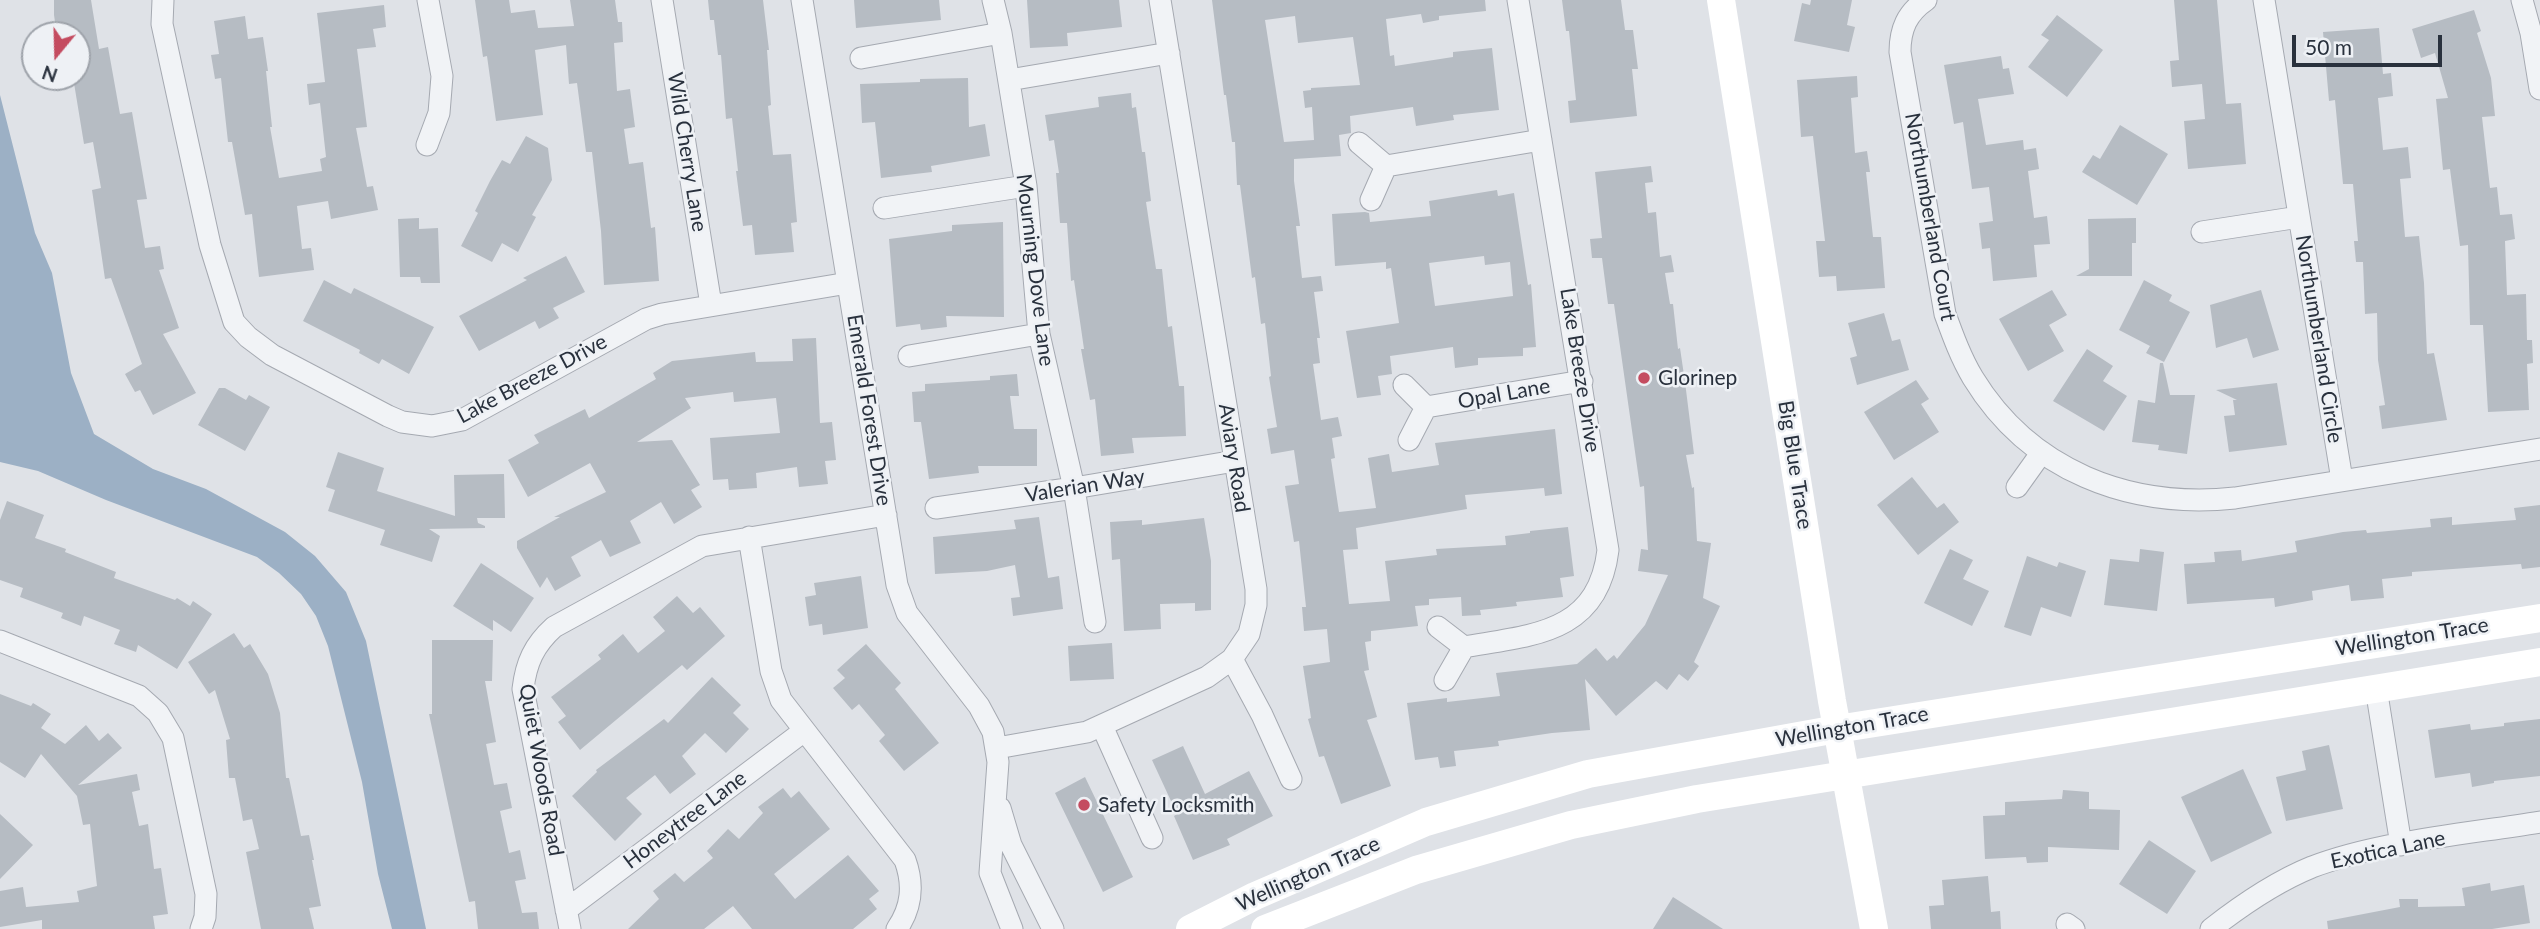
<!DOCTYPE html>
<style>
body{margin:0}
#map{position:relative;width:2540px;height:929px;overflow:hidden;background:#dfe2e7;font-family:Lato,sans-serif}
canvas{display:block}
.north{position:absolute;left:21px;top:21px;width:70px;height:70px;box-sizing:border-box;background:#eef1f5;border:2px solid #9fa4ab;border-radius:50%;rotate:199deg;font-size:19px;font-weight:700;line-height:28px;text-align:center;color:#29313d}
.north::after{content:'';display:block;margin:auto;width:24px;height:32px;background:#c44c60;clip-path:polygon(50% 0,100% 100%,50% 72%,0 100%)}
.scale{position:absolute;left:2292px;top:35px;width:150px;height:32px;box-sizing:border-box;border:4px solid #29313d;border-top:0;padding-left:9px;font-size:21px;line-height:24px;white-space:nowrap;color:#29313d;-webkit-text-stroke:5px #eef1f5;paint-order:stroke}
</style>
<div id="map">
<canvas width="2540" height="929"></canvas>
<div class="north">N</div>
<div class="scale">50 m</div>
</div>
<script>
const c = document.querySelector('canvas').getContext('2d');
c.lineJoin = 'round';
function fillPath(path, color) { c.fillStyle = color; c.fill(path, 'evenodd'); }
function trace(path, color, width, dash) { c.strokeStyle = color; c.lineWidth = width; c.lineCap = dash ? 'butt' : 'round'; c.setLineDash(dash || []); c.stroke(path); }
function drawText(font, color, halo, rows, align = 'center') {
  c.font = font + ' Lato,sans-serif'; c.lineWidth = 5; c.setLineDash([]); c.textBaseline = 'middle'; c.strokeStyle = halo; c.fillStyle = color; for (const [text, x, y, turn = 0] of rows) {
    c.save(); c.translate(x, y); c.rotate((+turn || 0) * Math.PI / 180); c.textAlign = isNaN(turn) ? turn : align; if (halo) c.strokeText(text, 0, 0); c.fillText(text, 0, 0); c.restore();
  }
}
const water = new Path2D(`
 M0 95 35 233 52 273 71 373 94 434 153 469 206 489 285 532 315 556 346 592 366 641 426 929H392L378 874 362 782 328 646 316 616 301 594 279 573 257 557 106 500 38 471 0 462Z`);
const building = new Path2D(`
 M54 0H91L99 49 108 47 120 114 132 112 147 199 137 200 145 248 160 246 164 269 159 270 179 328 163 334 196 393 153 415 140 390 135 392 125 374 142 364 111 278 105 279 92 190 101 188 93 142 84 144 73 77H77V35H57L54 15Z
 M475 0H509L511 13 535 10 538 28 574 26 570 0H615L618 22H622L623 42 614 43 617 91 630 89 635 127 624 129 629 164 643 162 651 228 655 227 659 281 604 285 601 231 592 152H586L577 83 569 84 566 45 535 50 543 115 496 121 487 56 483 57Z
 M708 0H763L769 50H767L771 105 768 106 773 155 791 154 797 222 791 223 794 252 755 255 752 225 743 226 736 171H738L732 118 726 119 721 55H718L714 20H710Z
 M854 0H939L941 20 856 28Z
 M1027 0H1119L1122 27 1067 33 1068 46 1030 48Z
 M1212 0H1485L1486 11 1439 16V20L1423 23 1421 14 1386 19 1390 56 1394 55 1395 66 1453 57V52L1492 48 1499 110 1453 115 1454 120 1416 126 1413 107 1350 116 1351 133 1339 135 1341 156 1294 159V181L1300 226H1296L1302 278 1321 276 1323 291 1314 292 1320 338H1317L1320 363 1313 364 1321 420 1338 417 1342 436 1332 438 1335 458 1331 459 1339 512 1376 508 1368 458 1389 454 1392 472 1439 465 1435 443 1555 429 1562 494 1545 496 1544 488 1465 495 1467 509 1356 528 1358 549 1343 550 1349 604 1390 601 1385 561 1437 555 1436 549 1506 545 1505 536 1530 533V531L1568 527 1574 576 1560 578 1563 597 1516 602 1517 606 1480 610 1481 615 1462 616 1461 597 1429 599V605L1415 606 1418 626 1371 631V641L1365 642 1369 670 1364 671 1377 717 1367 720 1391 786 1341 804 1324 756 1319 757 1308 719 1311 718 1303 666 1330 662 1327 629 1304 631 1302 607H1306L1299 541 1294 542 1285 486 1299 484 1294 450 1271 454 1267 429 1277 427 1269 377 1271 376 1265 323 1261 324 1255 277 1252 278 1240 185H1237L1235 142H1232L1226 95H1224ZM1295 16 1298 43 1353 37 1360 85 1311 88V90L1303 91 1305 108 1312 107 1314 140 1284 142 1265 20Z
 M1562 0H1621L1625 30H1633L1638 69H1632L1637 116 1570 123 1568 101 1576 100 1569 31H1566Z
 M1811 0H1852L1847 25 1855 27 1849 52 1794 41 1802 3 1810 5Z
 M2174 0H2217L2226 104 2241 103 2246 164 2188 169 2184 121 2205 119 2202 84 2172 87 2170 61 2179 60Z
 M384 5 386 27 373 29 376 47 357 49 367 127 356 128 367 187 373 186 378 210 331 219 328 201 297 206 302 249 311 248 314 270 259 277 252 214 245 215 232 142H228L221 78 215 79 211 55 219 54 214 21 245 16 248 39 263 37 268 71H266L272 127H270L279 178 322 171 320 159 326 157 320 103 309 105 307 84 325 82 317 13Z
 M2474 10 2481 31 2477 33 2491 78 2495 116 2482 117 2490 188 2497 187 2500 215 2512 214 2515 239 2505 241 2507 295 2526 294 2527 340H2532L2533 363 2527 364 2529 410 2488 412 2483 325H2470L2468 245 2460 246 2450 169 2443 170 2436 99 2448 98 2435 53 2421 58 2412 29Z
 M2057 15 2103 50 2067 97 2028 67 2049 40 2041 35Z
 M2379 28 2383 74 2391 73 2393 96 2378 98 2383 150 2408 147 2411 178 2400 179 2405 237 2419 236 2424 283 2427 354 2434 353 2447 420 2382 429 2379 406 2385 405 2378 360 2377 313 2365 314 2363 262H2356L2354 241H2358L2353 184H2343L2335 100 2329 101 2323 32Z
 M2001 56 2003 69 2009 68 2014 94 1978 99 1986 145 2023 140 2024 150 2036 148 2039 169 2028 171 2034 218 2047 216 2050 244 2034 245 2037 277 1993 281 1990 248 1982 249 1979 223 1993 221 1989 187 1972 189 1963 122 1954 124 1944 65Z
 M1857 76 1858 97 1851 98 1855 153 1867 151 1870 172H1866L1873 237H1881L1885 288 1837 291 1836 276 1819 277 1816 241H1825L1813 136 1801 137 1797 80Z
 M968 78 969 127 985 124 990 156 931 166 932 172 881 178 875 122 862 123 860 84 920 82V79Z
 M1131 93 1132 108 1136 107 1142 152H1145L1151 201 1146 202 1156 269H1162L1168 327 1172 326 1179 386H1184L1186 436 1132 438 1134 453 1101 456 1095 399 1090 400 1081 349H1084L1074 280 1071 281 1067 223H1060L1056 173H1059L1054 140 1049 141 1045 115 1099 107 1098 97Z
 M2120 125 2168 154 2137 205 2082 172 2093 155 2100 159Z
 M526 136 548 148 552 180 532 215 536 217 518 252 502 243 492 262 461 246 478 213 475 211 490 181 502 160 510 164Z
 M1651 166 1653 182 1645 183 1648 213 1656 212 1660 257 1671 255 1674 272 1665 273 1670 304H1673L1678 349 1680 348 1685 382 1694 454 1686 455 1692 488 1694 487 1697 541 1711 543 1703 598 1720 606 1694 662 1699 666 1688 681 1679 674 1667 690 1656 681 1616 716 1585 679 1590 730 1552 733 1498 741 1499 746 1454 751 1456 766 1440 768 1438 757 1415 760 1407 703 1447 698V702L1500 696 1496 673 1577 664 1596 648 1607 661 1614 655 1617 659 1645 625 1668 575 1638 571 1641 549 1648 550 1644 486 1640 487 1614 304H1608L1602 258H1592L1590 239 1602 238 1595 172Z
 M1497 190 1498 196 1514 193 1528 285 1531 284 1536 347 1523 348V356L1478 358V365L1455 368 1453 347 1390 356 1392 374 1378 376 1381 395 1357 398 1346 331 1399 323 1391 268 1386 269V262L1335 266 1332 214 1365 212 1369 213 1370 222 1431 216 1429 201ZM1484 256 1485 265 1510 262 1513 296 1435 306 1429 263Z
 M419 218V229L438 228 440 283H421L420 277H400L398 219Z
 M2136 218V243H2132V276H2076L2089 269 2088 219Z
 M1003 222 1004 317 946 316 947 327 921 330 920 324 896 327 889 239 952 231V225Z
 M566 256 585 292 553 308 559 318 539 329 535 321 479 351 459 316 527 280 523 278Z
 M324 280 351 294 354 288 434 327 409 374 382 359 379 364 359 353 360 350 303 321Z
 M2144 280 2172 295 2169 301 2190 312 2164 362 2146 353 2150 346 2119 330Z
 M2052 290 2067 315 2049 325 2064 351 2028 371 1999 319Z
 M2261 290 2279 350 2253 358 2247 338 2216 348 2210 305Z
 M1884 313 1892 341 1900 339 1909 370 1857 385 1850 358 1857 356 1848 323Z
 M816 338 820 423 832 422 836 460 825 461 828 484 799 487 797 467 756 473 757 488 729 490 728 479 713 480 710 438 780 433 776 398 734 402 733 392 685 398 691 408 637 442 672 440 700 485 691 490 702 507 674 524 661 502 630 521 641 543 610 557 601 540 571 557 581 576 555 591 547 577 540 588 517 548V541L560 517H554L606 492 590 463 528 497 508 460 539 443 534 435 585 409 589 418 656 379 653 373 672 361 755 352 756 362 793 361 792 339Z
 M2087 349 2113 366 2103 381 2127 396 2104 431 2053 401Z
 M2160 363H2163L2170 395H2195L2187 454 2158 450 2159 445 2132 442 2138 400 2155 403Z
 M1017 374 1019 396H1010L1014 429H1037V466H978L979 473 929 479 921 422H914L912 392 925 391V384L990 380V376Z
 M1916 380 1929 399 1921 404 1939 432 1894 460 1864 412Z
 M2277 383 2287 445 2229 452 2224 416 2235 415 2233 400H2237L2216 390Z
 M219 388H225L246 400 249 395 270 407 245 451 198 425Z
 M338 452 384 468 377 491 455 516 454 475 504 474 505 518H477L478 523 485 526V528L429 529 440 536 432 562 380 545 385 530 328 511 335 490 326 487Z
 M1912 477 1937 508 1944 503 1959 522 1918 555 1877 505Z
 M7 501 44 515 35 538 66 549 65 552 116 572 114 578 175 600 177 598 190 606 193 601 212 614 177 669 138 645 136 652 114 644 120 630 84 616 81 626 61 618 63 613 20 597 23 588 0 580V520Z
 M2540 505V567L2522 569 2521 564 2412 572V576L2382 579 2384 598 2351 601 2349 585 2312 591 2313 600 2275 607 2274 598 2187 604 2184 564 2215 562 2214 552 2241 550 2242 561 2297 552 2295 541 2343 532 2366 530 2367 533 2431 527 2430 519 2452 517V525L2516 520 2514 508Z
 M1039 517 1048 578 1059 576 1063 609 1013 616 1011 598 1020 597 1015 565 987 571 935 574 933 537 1016 529 1014 520Z
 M1204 518 1211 561V610L1195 611V603L1160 604 1161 629 1124 631 1120 559 1112 560 1110 522 1142 520V525Z
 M1950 549 1973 560 1963 579 1989 591 1972 626 1924 603Z
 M2140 549 2164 552 2157 611 2104 605 2110 559 2139 562Z
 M2027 556 2057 567 2059 562 2086 571 2071 617 2041 607 2031 636 2004 627Z
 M481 563 534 598 511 632 493 620V631L453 606Z
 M861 576 868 628 823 635 822 624 809 626 805 597 816 595 814 583Z
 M677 596 693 613 700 607 725 636 687 670 682 665 580 750 558 722 566 716 551 697 601 659 598 655 623 634 638 653 665 631 653 617Z
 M234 633 244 648 250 644 268 674 280 713 286 778H289L301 836 309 835 314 860H312L321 906 309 908 314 929H261L246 852 259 849 252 819 243 821 235 778H229L226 740 230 739 215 690 209 694 188 662Z
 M432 640H493L492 681H485L496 742 486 744 494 785 507 783 512 808 500 811 509 853 520 850 526 879 515 881 522 913 537 912 539 929H478L475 901 469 902 429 714H432Z
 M1112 643 1114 679 1070 681 1068 646Z
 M866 644 901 683 895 689 939 743 904 771 879 741 885 735 859 704 852 710 833 688 845 678 837 670Z
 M712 677 741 705 733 713 749 729 726 753 705 733 682 756 696 774 670 794 655 775 626 798 642 814 615 841 572 796 597 772 596 770 664 719 668 723Z
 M0 694 31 706 33 703 51 714 41 728 65 744 86 725 99 741 108 733 122 748 78 785 137 774 140 790 132 792 139 826 148 824 154 869 161 868 168 914 153 916 155 929H42V920L0 927V891L23 887 26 907 79 902 77 891 97 886 90 824 83 825 77 796 41 754 25 778 0 762Z
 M2540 719V776L2494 781V783L2472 787 2470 773 2435 778 2428 730 2470 724 2471 730 2504 726V723Z
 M2329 745 2343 809 2286 821 2276 777 2306 770 2302 751Z
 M1183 746 1205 794 1249 771 1273 816 1227 839 1230 845 1193 860 1174 816 1177 814 1152 760Z
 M2243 769 2272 833 2211 862 2181 797Z
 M1085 777 1133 877 1103 892 1055 793Z
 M783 788 791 798 799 791 830 829 774 874 795 899 848 855 879 891 869 899 877 909 853 929H752L733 906 704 929H628L659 899 653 891 675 873 684 882 713 858 707 851 728 829 739 839 763 813 758 807Z
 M2063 790 2089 792V809L2120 810 2119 850 2048 847V862L2027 863 2026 857 1985 859 1983 816 2005 815V802L2062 799Z
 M0 814 33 845 0 879Z
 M2149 840 2196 871 2167 914 2119 884Z
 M1988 876 1991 912 2000 911 2001 929H1931L1929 906 1944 905 1942 880Z
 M2490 883 2491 891 2524 885 2530 923 2492 929H2328L2327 921 2400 907 2399 899H2418V907L2465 906 2462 888Z
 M1673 897 1723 929H1653Z`);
const street = new Path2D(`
 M163 0 162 24 210 245 234 322 248 337 272 355 388 416 402 422 432 426 462 420 646 319 662 314 848 283
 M662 0 711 305
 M802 0 897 585 907 613 979 706 993 732 998 762 990 873 1012 929
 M993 0 1001 33 1026 186 1039 334 1074 488 1095 622
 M1926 0C1907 13 1900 29 1900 52L1945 314C1953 336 1961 358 1973 378 2030 471 2129 509 2235 498L2540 449
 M2264 0 2342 480
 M2522 0 2531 33 2540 89
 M861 58 1001 33
 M1009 80 1169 53
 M1359 143 1386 166 1371 200
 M427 145 439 113 442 76 428 0
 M1386 166 1541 140
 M884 208 1026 186
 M2202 232 2299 217
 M909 356 1039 334
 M1404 385 1426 407 1409 440
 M1426 407 1582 381
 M2017 487 2042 452
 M936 508 1074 488 1235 461
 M749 537 771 671 781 700 905 860C914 885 912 907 897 929
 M1438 627 1464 647 1445 680
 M0 641 139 696 158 713 173 738 206 894 205 917 201 929
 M1464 647C1532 635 1598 634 1608 550L1518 0
 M1232 659 1262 715 1291 779
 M2376 688 2401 845
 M1102 726 1152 838
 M997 748 1087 732 1207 677 1232 659 1249 634 1256 605V589L1160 0
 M1000 808 1011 845 1053 929
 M566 910 804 731
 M2067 924 2074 929
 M570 929 523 689C526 663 534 645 554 627L702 546 886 515
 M2211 929C2243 904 2275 882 2312 867 2381 841 2467 834 2540 822`);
const secondary = new Path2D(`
 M1721 0 1832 701 1874 929
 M1190 929 1255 896 1426 822 1588 774 1837 729 2540 618
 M1265 929 1416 870 1571 825 1697 799 2540 662`);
const markers = [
 [1644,378,7,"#c44c60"],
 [1084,805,7,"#c44c60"]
];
const streetNames = [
 ["Wild Cherry Lane",687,152,81],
 ["Northumberland Court",1930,217,80],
 ["Mourning Dove Lane",1035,270,83],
 ["Northumberland Circle",2319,339,81],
 ["Lake Breeze Drive",1580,370,81],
 ["Lake Breeze Drive",532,379,-28],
 ["Opal Lane",1504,394,-10],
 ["Emerald Forest Drive",869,410,81],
 ["Aviary Road",1234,458,81],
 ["Big Blue Trace",1795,465,81],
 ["Valerian Way",1085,486,-9],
 ["Wellington Trace",2412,637,-9],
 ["Wellington Trace",1852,727,-10],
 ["Quiet Woods Road",541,770,80],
 ["Honeytree Lane",685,820,-37],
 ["Exotica Lane",2388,850,-12],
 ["Wellington Trace",1308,874,-24]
];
const poiNames = [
 ["Glorinep",1658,378],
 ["Safety Locksmith",1098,805]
];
fillPath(water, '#9cb0c5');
fillPath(building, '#b6bcc3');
trace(street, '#a5a9b1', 23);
trace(street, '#f1f3f6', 21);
trace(secondary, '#fff', 28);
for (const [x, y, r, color] of markers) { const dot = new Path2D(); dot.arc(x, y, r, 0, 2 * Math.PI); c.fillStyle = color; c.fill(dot); trace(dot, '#eef1f5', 2.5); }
drawText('21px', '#29313d', '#eef1f5', streetNames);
drawText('21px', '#29313d', '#eef1f5', poiNames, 'left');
</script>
